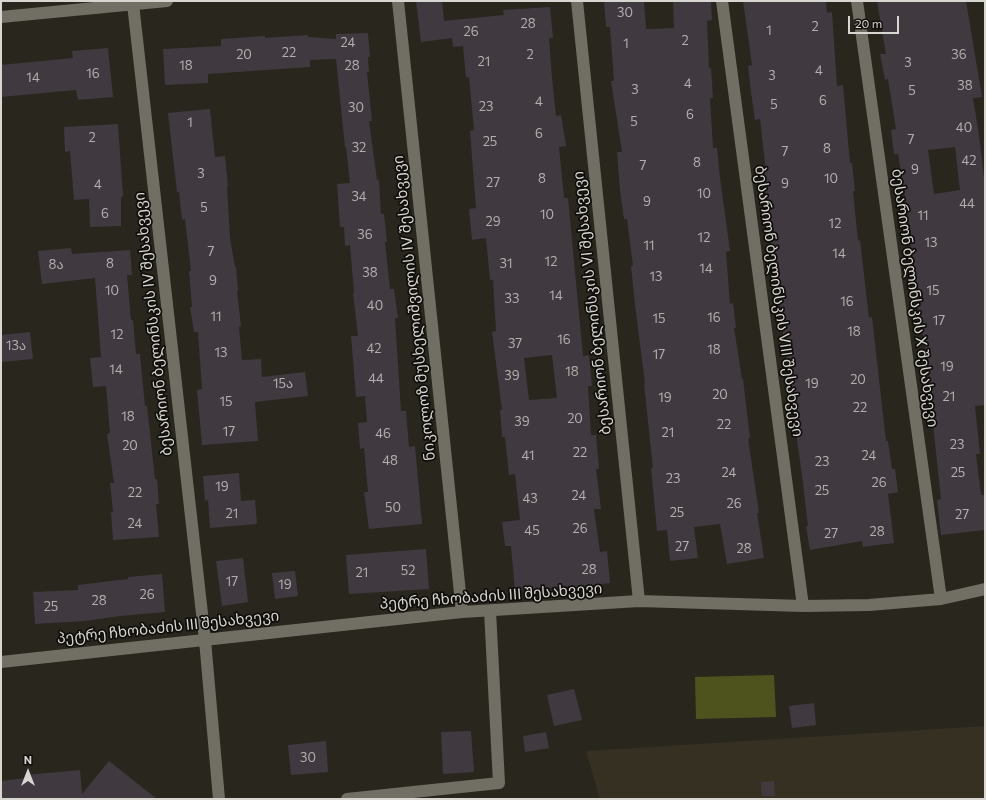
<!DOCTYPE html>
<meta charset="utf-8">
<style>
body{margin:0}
#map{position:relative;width:986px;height:800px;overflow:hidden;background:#29261e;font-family:Commissioner,sans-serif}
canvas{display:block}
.frame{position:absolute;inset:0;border:2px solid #d8d6d1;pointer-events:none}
.north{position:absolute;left:8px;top:752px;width:40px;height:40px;-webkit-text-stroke:3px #110f0c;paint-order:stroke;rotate:0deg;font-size:11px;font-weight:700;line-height:16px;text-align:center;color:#d8d6d1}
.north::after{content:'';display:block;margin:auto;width:14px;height:18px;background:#d8d6d1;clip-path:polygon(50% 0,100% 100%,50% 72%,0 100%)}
.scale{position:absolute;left:848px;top:16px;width:51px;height:18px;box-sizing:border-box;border:2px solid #d8d6d1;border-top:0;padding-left:5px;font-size:12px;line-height:14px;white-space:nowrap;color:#d8d6d1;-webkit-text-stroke:3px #110f0c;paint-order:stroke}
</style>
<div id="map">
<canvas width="986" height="800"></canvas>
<div class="frame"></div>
<div class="north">N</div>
<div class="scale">20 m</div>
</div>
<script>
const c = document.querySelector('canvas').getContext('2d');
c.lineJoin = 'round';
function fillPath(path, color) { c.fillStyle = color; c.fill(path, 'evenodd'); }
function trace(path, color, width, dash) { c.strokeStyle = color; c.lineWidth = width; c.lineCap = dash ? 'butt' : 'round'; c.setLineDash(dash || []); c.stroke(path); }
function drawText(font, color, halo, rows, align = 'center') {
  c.font = font + ' Commissioner,"Noto Sans Georgian",sans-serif'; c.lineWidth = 3.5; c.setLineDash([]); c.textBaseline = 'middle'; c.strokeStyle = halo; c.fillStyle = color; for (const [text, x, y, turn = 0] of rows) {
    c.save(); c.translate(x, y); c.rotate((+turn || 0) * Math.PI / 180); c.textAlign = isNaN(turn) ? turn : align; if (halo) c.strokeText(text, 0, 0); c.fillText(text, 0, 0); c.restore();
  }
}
const built = new Path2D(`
 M985 726V799H600L586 751Z`);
const green = new Path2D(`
 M774 675 776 717 696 719 695 677Z`);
const building = new Path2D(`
 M416 1H442L444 21 504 15 503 10 550 7 553 38H549L552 78 556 116 561 115 566 146 559 147 564 198H568L583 356 589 355 592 386H588L591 435H596L599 469H596L601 509H594L600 552 607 551 610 583 571 588V586L515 591 511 546H505L502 522 520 520 515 474 509 475 505 437H502L500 410H502L492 332 496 331 493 280H490L486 238 472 240 469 209 476 208 470 131 474 130 469 77 466 78 463 46 453 47 452 38 421 42ZM552 355 557 398 529 400 524 358Z
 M604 1H644L646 29 674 28 673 1H711L712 20 707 21 709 68H711L713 98H710L713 148H717L720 178 730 251 726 252 730 304 733 303 736 328H734L742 379H743L750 438H748L759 513H757L764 558 727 564 720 524 694 527 698 558 670 561 667 530 657 531 651 468H653L644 384 645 383 635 305 631 266H633L627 219H624L620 190 617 152H622L611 81H614L610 27H606Z
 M743 1H826L827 13 832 12 837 86 843 85 850 163H852L855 191H853L858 241 860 240 869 318 872 317 886 441H888L892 469H895L898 492 888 494 894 543 863 547 862 541 810 550 806 526H808L802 475 796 433 786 349 785 350 772 245H771L767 219H769L763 171H766L760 119 755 120 751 92 748 66 752 65Z
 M877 1H966L982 97 973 98 979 135 985 187V405L975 406 980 454H976L981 495H985V530L941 535 937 500 941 499 929 387H931L924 335 923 336 918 306H917L914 279H916L909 235H911L898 154H894L891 130 896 129 888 79 885 80 880 54H886ZM955 147 960 190 934 194 928 150Z
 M368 33 370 57H368L369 72H367L372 121H369L377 180H379L381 214H384L387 242H385L390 289H394L398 318H395L401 411H406L409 447 415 446 422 524 369 529 364 492H368L364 448 360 449 358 423 367 422 365 396 356 397 351 336H358L353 293H354L350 245 345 246 344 227H340L337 184 350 183 346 147H345L336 59 310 60V67L208 74V83L165 85 163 49 221 46V39L265 36V38L307 35 308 37 336 39V34Z
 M108 48 113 97 78 100 76 90 1 97V65L73 58 72 51Z
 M210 109 215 157 225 156 228 186 227 187 230 238 235 267H236L238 291H237L241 326 239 327 242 360 261 359 262 377 305 372 308 396 255 402 258 441 202 445 197 390 202 389 198 332H194L190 307H192L189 271H191L185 219 182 220 179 192H177L168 113Z
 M118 124 123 196 121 197V226L90 227 89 199 74 200 70 151 65 152 64 127Z
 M71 248 72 254 130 250 132 275H127L131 320H133L136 354H140L145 406H147L155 479H157L159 504H156L159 537 113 540 111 512H113L110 483H114L107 434 110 433 106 386 93 387 90 358 101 357 95 278 42 284 38 251Z
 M30 332 33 359 1 362V335Z
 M239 473 241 501 255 500 257 524 210 528 208 500 205 501 203 476Z
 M426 549 429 589 349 594 346 555Z
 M243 558 248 602 222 606 216 561Z
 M295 571 298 596 275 599 272 573Z
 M162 574 165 612 120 616 85 621 35 624 33 592 78 590V585L128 579V577Z
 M574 689 582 720 554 726 547 695Z
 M814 703 816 725 792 728 789 706Z
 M471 731 474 772 443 774 441 732Z
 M546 732 549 748 525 752 523 736Z
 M326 741 328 772 291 775 288 745Z
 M109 761 157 799H1V781L25 778V775L80 770 82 794Z
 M774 781 775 796H762L761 782Z`);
const minor = new Path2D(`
 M398 1 462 612
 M577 1 639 601
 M722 1 803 606
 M857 1 941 599
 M133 4 205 640 219 799
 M1 17 167 1
 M1 662 462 612 639 601 803 606 869 605 941 599 985 589
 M347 799 499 783 490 611`);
const numberNames = [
 ["30",625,13],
 ["28",528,24],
 ["2",815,27],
 ["1",769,31],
 ["26",471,32],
 ["2",685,41],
 ["24",348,43],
 ["1",626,44],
 ["22",289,53],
 ["20",244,55],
 ["2",530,55],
 ["36",959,55],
 ["21",484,62],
 ["3",908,63],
 ["18",186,66],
 ["28",352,66],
 ["4",819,71],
 ["16",93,74],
 ["3",772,76],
 ["14",33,78],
 ["4",688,84],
 ["38",965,86],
 ["3",635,90],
 ["5",912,91],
 ["6",823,101],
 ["4",539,102],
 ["5",774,105],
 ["23",486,107],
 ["30",356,108],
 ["6",690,115],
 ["5",634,122],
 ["1",190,123],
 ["40",964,128],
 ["6",539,134],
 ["2",92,138],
 ["7",911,140],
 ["25",490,142],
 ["32",359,148],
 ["8",827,149],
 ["7",785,152],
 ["42",969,161],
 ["8",697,163],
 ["7",643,166],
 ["9",915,170],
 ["3",201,174],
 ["8",542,179],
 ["10",831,179],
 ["27",493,183],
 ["9",785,184],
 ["4",98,185],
 ["10",704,194],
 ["34",359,197],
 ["9",647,202],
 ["44",967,204],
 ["5",204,208],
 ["6",105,214],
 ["10",547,215],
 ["11",923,216],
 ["29",493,222],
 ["12",835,224],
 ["36",365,235],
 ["12",704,238],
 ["13",931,243],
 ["11",649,246],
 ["7",211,252],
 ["14",839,254],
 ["12",551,262],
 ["8",110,264],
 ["31",506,264],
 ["8ა",56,265],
 ["14",706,269],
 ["38",370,273],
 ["13",656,277],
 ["9",213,281],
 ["10",112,291],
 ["15",933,291],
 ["14",556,296],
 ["33",512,299],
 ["16",847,302],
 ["40",375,306],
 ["11",216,317],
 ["16",714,318],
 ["15",659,319],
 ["17",939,321],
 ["18",854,332],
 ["12",117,335],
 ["16",564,340],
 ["37",515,344],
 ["13ა",16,346],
 ["42",374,349],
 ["18",714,350],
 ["13",221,353],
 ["17",659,355],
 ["19",947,367],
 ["14",116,370],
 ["18",572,372],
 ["39",512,376],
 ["44",376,379],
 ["20",858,380],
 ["15ა",283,384],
 ["19",812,384],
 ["20",720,395],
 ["21",949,397],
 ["19",665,398],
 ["15",226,402],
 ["22",860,408],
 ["18",128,417],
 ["20",575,419],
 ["39",522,422],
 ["22",724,425],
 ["17",229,432],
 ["21",668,433],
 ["46",383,434],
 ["23",957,445],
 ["20",130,446],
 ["22",580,453],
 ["41",528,456],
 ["24",869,456],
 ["48",390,461],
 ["23",822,462],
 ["24",729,473],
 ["25",958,473],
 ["23",673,479],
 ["26",879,483],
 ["19",222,487],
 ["25",822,491],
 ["22",135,493],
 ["24",579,496],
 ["43",530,499],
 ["26",734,504],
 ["50",393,508],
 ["25",677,513],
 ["21",232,514],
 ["27",962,515],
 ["24",135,524],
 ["26",580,529],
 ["45",532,531],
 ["28",877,532],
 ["27",831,534],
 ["27",682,547],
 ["28",744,549],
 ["28",589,570],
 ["52",408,571],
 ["21",362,573],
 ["17",232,582],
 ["19",285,585],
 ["26",147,595],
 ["28",99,601],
 ["25",51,607],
 ["30",308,758]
];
const streetNames = [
 ["ბესარიონ ბელინსკის X შესახვევი",915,298,82],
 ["ბესარიონ ბელინსკის VIII შესახვევი",779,301,82],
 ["ბესარიონ ბელინსკის VI შესახვევი",592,303,-96],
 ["ნიკოლოზ მუსხელიშვილის IV შესახვევი",414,308,-96],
 ["ბესარიონ ბელინსკის IV შესახვევი",153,324,-96],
 ["პეტრე ჩხობაძის III შესახვევი",491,596,-4],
 ["პეტრე ჩხობაძის III შესახვევი",168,627,-6]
];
fillPath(built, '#353022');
fillPath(green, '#4e531d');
fillPath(building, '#403940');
trace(minor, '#716e64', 12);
drawText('13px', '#b2afad', null, numberNames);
drawText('15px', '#d8d6d1', '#110f0c', streetNames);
</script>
